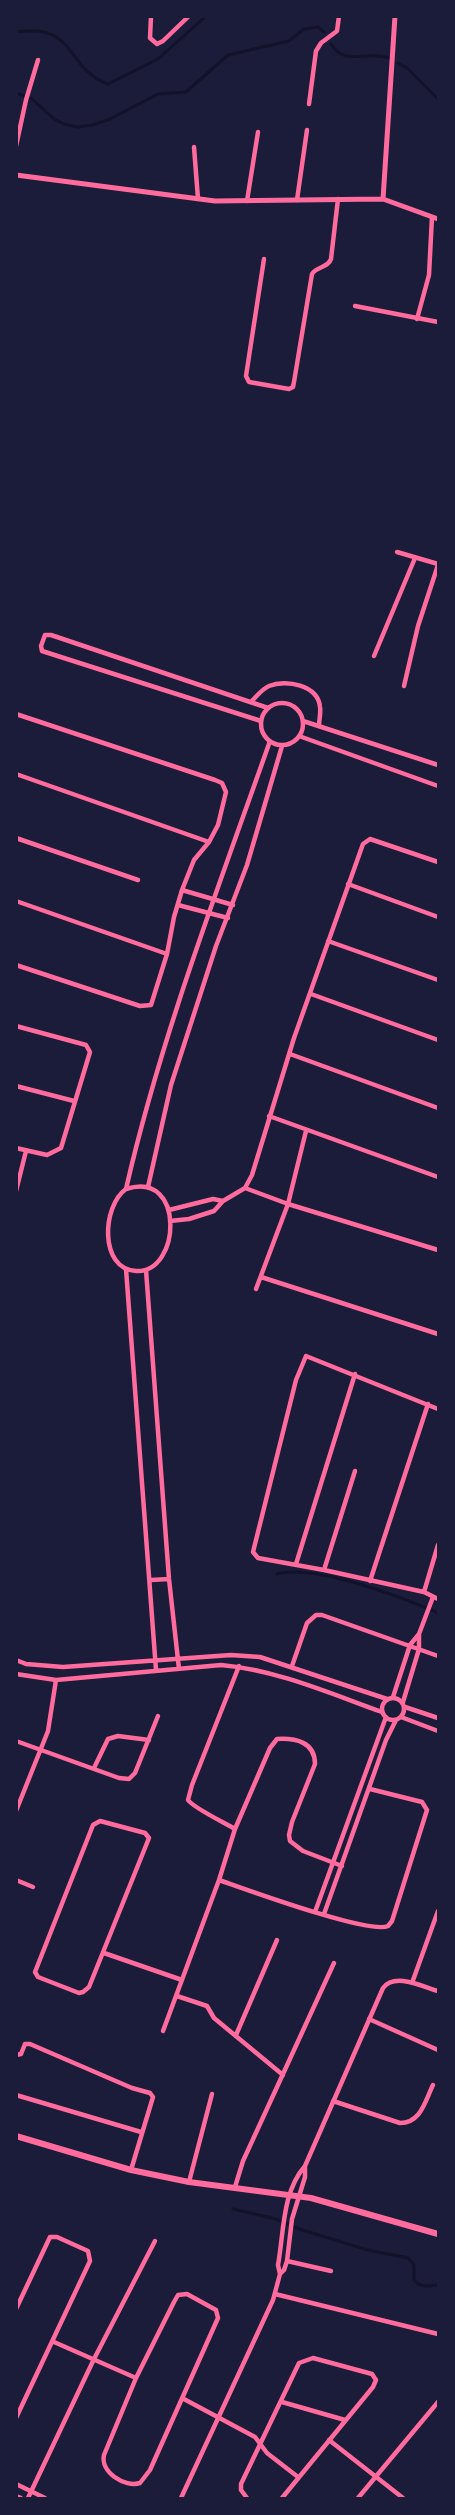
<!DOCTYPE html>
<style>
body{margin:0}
#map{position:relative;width:455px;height:2515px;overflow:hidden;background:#1b1b3a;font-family:Montserrat,sans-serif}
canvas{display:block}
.frame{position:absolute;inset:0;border:18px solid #1b1b3a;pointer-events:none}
</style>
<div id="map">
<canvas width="455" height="2515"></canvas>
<div class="frame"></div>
</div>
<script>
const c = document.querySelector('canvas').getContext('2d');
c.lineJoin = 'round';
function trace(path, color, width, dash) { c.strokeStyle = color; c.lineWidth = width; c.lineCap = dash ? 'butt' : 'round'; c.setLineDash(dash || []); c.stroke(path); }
const stream = new Path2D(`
 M16 32C77 22 65 69 108 84L158 59 206 16
 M331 44C345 67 365 50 389 58
 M398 63 407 68 438 99
 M16 93 32 99 54 119 64 124 77 127 93 125 110 119 158 94 186 92 228 55 289 41 304 29 318 27 324 32
 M277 1574C315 1564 402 1597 438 1613
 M233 2209 276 2219 302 2230 368 2250 408 2258 414 2265V2280C421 2288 429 2286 438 2285`);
const minor = new Path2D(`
 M151 16 150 38 157 44 163 41 189 16
 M309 104 316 51 321 43 337 31 339 16
 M16 146 26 100 38 60
 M194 147 198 199
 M297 200 307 130
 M247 201 258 132
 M264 259 246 376 249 382 289 389 293 387 294 382 312 274C317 266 328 268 331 259L338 199
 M355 306 438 322
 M417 319 429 275 432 217
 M397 552 438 564
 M374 656 415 558
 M404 686 418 626 438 565
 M251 702C257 696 262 689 269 686 286 679 318 685 320 707 321 713 319 720 319 726
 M261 724a21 21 0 1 1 42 0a21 21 0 1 1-42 0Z
 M16 714 215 780 222 783 226 792 218 825 209 842 194 860 182 890 174 917 167 954 151 1005 140 1006 16 965
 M261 721 42 651 41 646 45 635H51L268 708
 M303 721 438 765
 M299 736 438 786
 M16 774 209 842
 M16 838 138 880
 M348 884 438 917
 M182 890 233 905
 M16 901 167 954
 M178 905 228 918
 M328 941 438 980
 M311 994 438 1040
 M16 1026 86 1045 90 1052 61 1148 47 1155 16 1148
 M290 1054 438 1108
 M16 1086 74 1101
 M269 1116 438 1177
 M148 1187 171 1085 216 946 247 865 282 746
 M245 1188 288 1204 438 1250
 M126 1189C186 1169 181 1274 136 1271 99 1269 102 1206 126 1189 161 1036 218 889 270 741
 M16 1191 26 1151
 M169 1210 213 1199 223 1201
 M170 1221 189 1219 214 1211 223 1201 245 1188 252 1175 294 1038 363 844 370 839 438 862
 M126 1269 156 1670
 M146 1270 169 1579 179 1669
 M261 1277 438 1334
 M256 1289 288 1204 306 1131
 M438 1409 306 1356 296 1380 253 1552 258 1558 324 1570 424 1592 438 1599
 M296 1564 355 1374
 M324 1570 355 1471
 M151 1580 169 1579
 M370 1581 428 1404
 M424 1592 438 1545
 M16 1660 26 1664 63 1667 231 1655 260 1657 387 1699
 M292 1666 307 1623 316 1615H322L438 1656
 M16 1674 56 1680 221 1665C277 1670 329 1693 382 1712
 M393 1697 410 1645 419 1634 433 1597
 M382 1709a11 11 0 1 1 22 0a11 11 0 1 1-22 0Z
 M403 1702 419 1649V1634
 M405 1707 438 1718
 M401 1717 438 1731
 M16 1741 119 1778 129 1779 135 1773 158 1716
 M94 1768 108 1739 118 1736 149 1740
 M16 1811 48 1731 56 1680
 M100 1821 145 1833 149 1838 89 1987 83 1992 79 1993 38 1977 35 1972 93 1825Z
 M235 1829C225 1823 192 1807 188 1800L192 1785 239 1666
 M16 1880 33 1887
 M219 1880C245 1889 370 1935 388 1926L392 1921 427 1810 422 1802 370 1789
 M315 1912 386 1717
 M324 1914 386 1740 396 1720
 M104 1953 182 1980
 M412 1983 438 1911
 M177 1996 207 2006 214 2018 283 2075
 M369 2019 438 2050
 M163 2031 219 1880 235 1829 270 1748 277 1739C296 1738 315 1742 315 1764L292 1822 289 1835 290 1841 303 1851 342 1866
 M236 2035 277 1940
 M16 2055 21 2054 25 2044H30L132 2088 150 2093 153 2097 131 2170
 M16 2095 141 2132
 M333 2101 400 2123C421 2123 425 2101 433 2085
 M189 2182 212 2094
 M235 2187 243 2161 334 1963
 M287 2261 331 2271
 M280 2274 284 2270 287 2261 292 2219 305 2177V2166
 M187 2294 216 2310 218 2318 150 2470 140 2483C125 2488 100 2472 104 2455L136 2378 174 2302 178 2295Z
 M275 2294 438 2334
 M16 2309 50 2237H57L88 2251 90 2261 16 2418
 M54 2342 136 2378
 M182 2398 255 2437 267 2453 298 2477
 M282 2402 345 2420
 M329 2440 403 2498
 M16 2484 45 2498
 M16 2496 21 2498
 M28 2498 94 2359 155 2241
 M181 2498 273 2300 280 2274 278 2265C284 2232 282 2192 305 2166L383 1988C395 1972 423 1987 438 1991
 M247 2498 241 2490V2484L299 2363 313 2358 372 2374 376 2380 373 2387 282 2498
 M358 2498 438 2402`);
const tertiary = new Path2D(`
 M16 175 215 201 383 199 438 219
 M383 199 395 16`);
const secondary = new Path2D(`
 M16 2136 131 2170 189 2182 311 2198 438 2234`);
trace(stream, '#12122b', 3);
trace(minor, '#ff6b9d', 4.5);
trace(tertiary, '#ff6b9d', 5);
trace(secondary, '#ff6b9d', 6);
</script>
